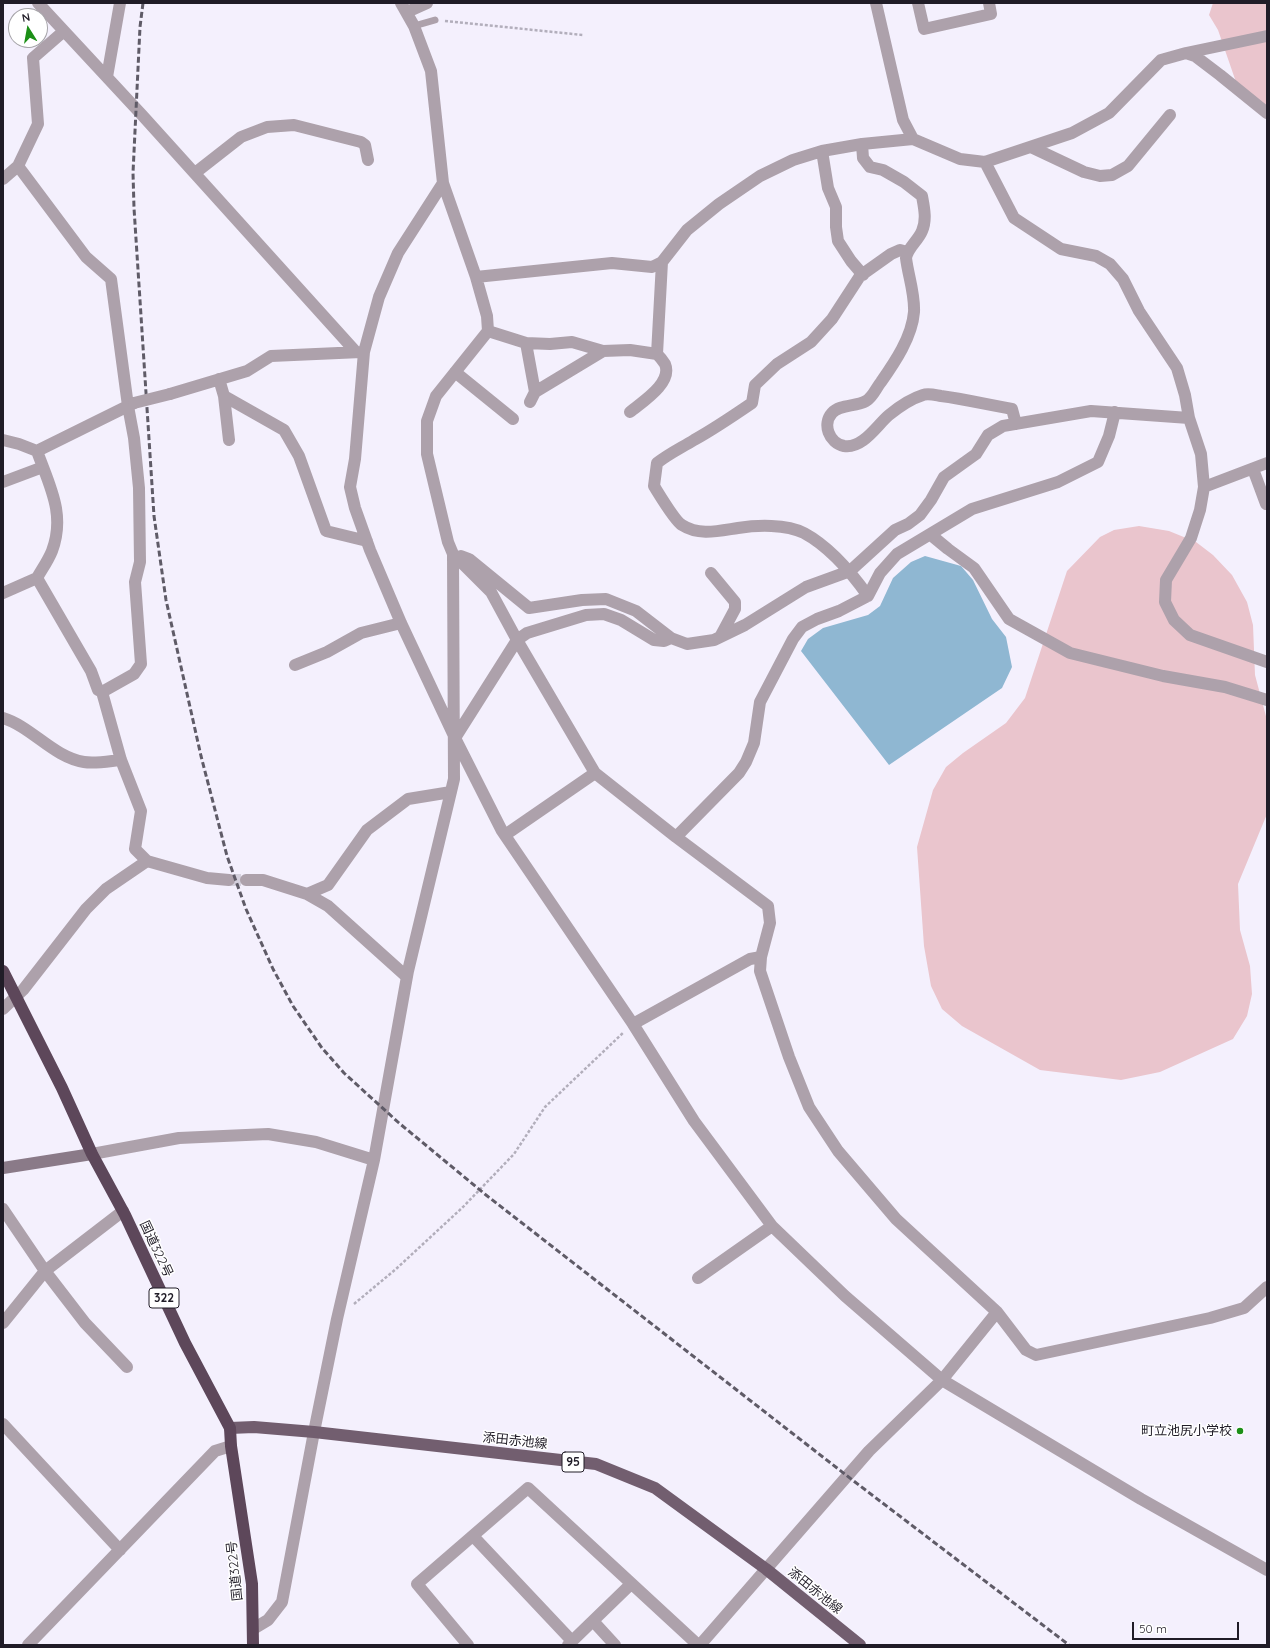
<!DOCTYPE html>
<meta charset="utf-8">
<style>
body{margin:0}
#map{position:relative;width:1270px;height:1648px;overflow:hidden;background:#f4f0fd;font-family:Quicksand,sans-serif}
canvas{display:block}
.frame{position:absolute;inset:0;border:4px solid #201c27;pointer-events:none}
.north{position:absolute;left:8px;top:8px;width:40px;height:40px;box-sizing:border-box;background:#fff;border:1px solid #a6a4a9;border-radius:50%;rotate:349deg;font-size:11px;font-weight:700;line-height:16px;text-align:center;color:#201c27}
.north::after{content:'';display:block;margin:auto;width:14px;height:18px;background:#1c8f17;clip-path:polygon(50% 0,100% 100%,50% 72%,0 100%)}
.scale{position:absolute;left:1132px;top:1622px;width:107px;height:18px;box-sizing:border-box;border:2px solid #201c27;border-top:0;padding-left:5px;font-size:12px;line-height:14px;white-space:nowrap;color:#201c27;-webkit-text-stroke:3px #fff;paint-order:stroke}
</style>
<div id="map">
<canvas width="1270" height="1648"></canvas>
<div class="frame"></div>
<div class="north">N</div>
<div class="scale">50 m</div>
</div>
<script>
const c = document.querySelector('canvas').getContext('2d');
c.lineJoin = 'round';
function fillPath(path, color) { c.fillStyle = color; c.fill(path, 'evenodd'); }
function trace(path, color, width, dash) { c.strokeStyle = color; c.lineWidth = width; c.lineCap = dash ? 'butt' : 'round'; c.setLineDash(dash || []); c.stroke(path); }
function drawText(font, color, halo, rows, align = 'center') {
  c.font = font + ' Quicksand,"Noto Sans JP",sans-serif'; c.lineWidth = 3; c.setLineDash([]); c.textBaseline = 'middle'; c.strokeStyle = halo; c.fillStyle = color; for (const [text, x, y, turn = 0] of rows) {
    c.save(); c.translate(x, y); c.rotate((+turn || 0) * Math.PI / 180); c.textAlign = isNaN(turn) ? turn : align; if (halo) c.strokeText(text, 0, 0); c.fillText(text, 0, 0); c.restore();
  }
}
const green = new Path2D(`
 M1213 3H1267V118L1236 82 1218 30 1209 15Z
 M1139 526 1169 531 1196 542 1213 555 1232 575 1247 602 1253 625 1255 675 1267 720V814L1238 884 1240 930 1250 966 1252 994 1247 1016 1233 1039 1160 1072 1121 1080 1040 1070 962 1026 942 1009 931 986 924 946 917 847 933 790 946 767 963 753 1006 723 1025 698 1067 571 1100 537 1114 530Z`);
const water = new Path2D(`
 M925 556 961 566 973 580 992 619 1006 637 1012 667 1002 688 889 765 801 651 808 639 823 628 868 615 880 606 893 578 911 562Z`);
const streetTunnel = new Path2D(`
 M229 880H246`);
const path = new Path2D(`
 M445 21 583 35
 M354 1304 396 1269 463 1207 514 1154 545 1107 624 1032`);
const lane = new Path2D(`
 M414 26 435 20`);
const street = new Path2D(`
 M38 3 142 115 356 352
 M401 3 414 26 431 71 443 183 476 277 487 316 488 331 436 396 427 421V454L448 542 453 554 491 592 517 640 527 633 586 615 604 614 621 620 654 640 664 641 671 638
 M876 3 903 120 913 139
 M918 3 924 29 991 14 989 3
 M407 12 427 3
 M1186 53 1267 36
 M107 77 120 3
 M862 144 863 158 870 167 883 170 904 182 922 196C924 207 927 220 922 231 918 241 908 247 906 258 908 275 915 294 914 312 912 337 895 362 881 382 876 388 873 397 866 401 856 407 840 404 832 413 822 424 829 443 844 446 863 449 877 425 889 415 900 406 910 399 923 395 928 393 935 395 941 396 965 399 988 405 1012 409L1016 424
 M1031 147 1084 172 1100 176 1112 175 1128 166 1170 115
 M822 151 828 188 836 207V227L838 241 851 261 863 275
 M985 162 1014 218 1061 249 1096 256 1110 264 1123 279 1139 311 1177 368 1185 395 1189 418 1201 454 1204 487 1200 510 1191 538 1166 580 1165 602 1174 620 1190 635 1267 662
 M18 166 86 257 111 279 128 406 134 438 139 488 140 562 135 582 141 664 134 674 102 692
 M195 173 241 137 267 127 294 125 361 142 365 145 368 160
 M3 179 18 166 38 124 33 58 64 31
 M443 183 398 253 379 297 364 352 355 459 350 487 355 508 370 550 401 623 455 738 502 831 633 1024 694 1121 772 1226 845 1296 942 1380 1141 1499 1267 1570
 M476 277 612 263 652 267 662 262 687 230 719 204 760 176 793 160 822 151 862 144 913 139 960 159 985 162 1072 133 1109 113 1161 60 1186 53 1195 56 1220 75 1267 113
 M488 331 526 343 535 392 530 402
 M526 343 550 344 572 342 603 351
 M455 372 513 419
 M219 379 224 396 284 430 299 456 326 531 367 541
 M535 392 603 351 630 350 657 354
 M170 394 247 371 271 356 361 352
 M224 396 229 440
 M630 412C642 402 673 383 665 364 663 361 660 357 657 354L662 262
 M1115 412 1109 436 1098 462 1058 482 972 509 897 554 880 573 868 596 839 611 817 619 802 627 793 639 760 702 754 743 746 762 739 773 676 837 768 906 770 923 761 957 760 971 789 1057 809 1107 838 1151 896 1219 997 1312 1026 1350 1036 1355 1210 1318 1244 1308 1267 1287
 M3 440 19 444 37 451 134 403
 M1253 469 1266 504
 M3 482 43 467
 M1204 487 1267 463
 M931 535 948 549 974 568 1009 619 1070 653 1163 676 1225 687 1267 700
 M461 556 469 559 529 608 582 600 606 599 636 611 671 638 687 644 714 640 745 625 806 587 850 571 895 530 908 524 920 515 931 500 944 477 976 454 988 435 1003 426 1091 411 1189 418
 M711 573 735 602V609L720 637
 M3 593 37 578
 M868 596C851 572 830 547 804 533 786 524 757 525 738 528 718 531 699 536 682 525 675 521 659 494 654 486L657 463C670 453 681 448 694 440 714 429 733 416 752 403L755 385 777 364 811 342 832 319 860 276 891 254 900 250 907 252
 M295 665 327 652 361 633 401 623
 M3 718C32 727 53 757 84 762 95 764 110 761 121 760
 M455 738 517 640 595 773 676 837
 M505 835 595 773
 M147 861 207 878 229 880
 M246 880H263L307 894 328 906 407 977
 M307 894 328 885 367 830 408 799 451 792
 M3 1009 23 990 86 909 106 889 147 861 135 849 141 811 121 760 102 692 98 690 91 671 37 578C42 569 48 561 52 551 66 514 49 485 37 451
 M633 1024 750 959 761 957
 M92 1154 179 1138 268 1134 316 1142 374 1160
 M3 1209 45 1271 85 1323 127 1367
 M698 1278 772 1226
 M3 1323 45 1271 123 1211
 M3 1424 120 1550
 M473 1536 572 1641
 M593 1621 615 1645
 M253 1629 268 1620 282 1602 314 1432 337 1319 374 1160 408 971 454 779 453 554
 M28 1645 215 1451 231 1446
 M468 1645 417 1584 528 1488 698 1645
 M568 1645 631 1584
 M700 1645 869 1451 942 1380 997 1312`);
const secondary = new Path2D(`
 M3 1168 92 1154`);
const primary = new Path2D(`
 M230 1428 254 1427 314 1432 596 1464 655 1488 766 1569 860 1645`);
const highway = new Path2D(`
 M3 971 62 1088 92 1154 125 1215 185 1343 230 1428 231 1446 252 1584 253 1645`);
const rail = new Path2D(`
 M143 3 140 27 133 173 134 208 154 516 166 600 201 756 227 856 246 909 273 969 293 1006 322 1048 344 1073 399 1123 486 1195 855 1482 1069 1645`);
const streetBridge = new Path2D(`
 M134 403 170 394`);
const markers = [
 [1240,1431,4,"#1c8f17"]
];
const shields = [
 [164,1298,30],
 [573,1462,22]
];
const shieldNames = [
 ["322",164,1298],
 ["95",573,1462]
];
const streetNames = [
 ["国道322号",156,1249,65],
 ["添田赤池線",515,1441,6],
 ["国道322号",235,1571,-96],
 ["添田赤池線",815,1591,39]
];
const poiNames = [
 ["町立池尻小学校",1232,1431]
];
fillPath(green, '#eac5cd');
fillPath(water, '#8fb7d2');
trace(streetTunnel, '#d4d0dd', 12, [12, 6]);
trace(path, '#b2aebb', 2.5, [3, 2]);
trace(lane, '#ada1ab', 7);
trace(street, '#ada1ab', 12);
trace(secondary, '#8a7a88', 12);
trace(primary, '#725e6f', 12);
trace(highway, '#5d475a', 12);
trace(rail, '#5f5b67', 3, [6, 3]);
trace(streetBridge, '#ada1ab', 12);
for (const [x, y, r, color] of markers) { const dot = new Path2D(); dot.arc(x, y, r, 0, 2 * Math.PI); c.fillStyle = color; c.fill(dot); trace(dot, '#fff', 1.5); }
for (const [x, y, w] of shields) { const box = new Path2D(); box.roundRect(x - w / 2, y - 10, w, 20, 3); c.fillStyle = '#fff'; c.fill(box); trace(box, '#201c27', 1); }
drawText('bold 12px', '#201c27', null, shieldNames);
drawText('13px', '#201c27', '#fff', streetNames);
drawText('13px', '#201c27', '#fff', poiNames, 'right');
</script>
